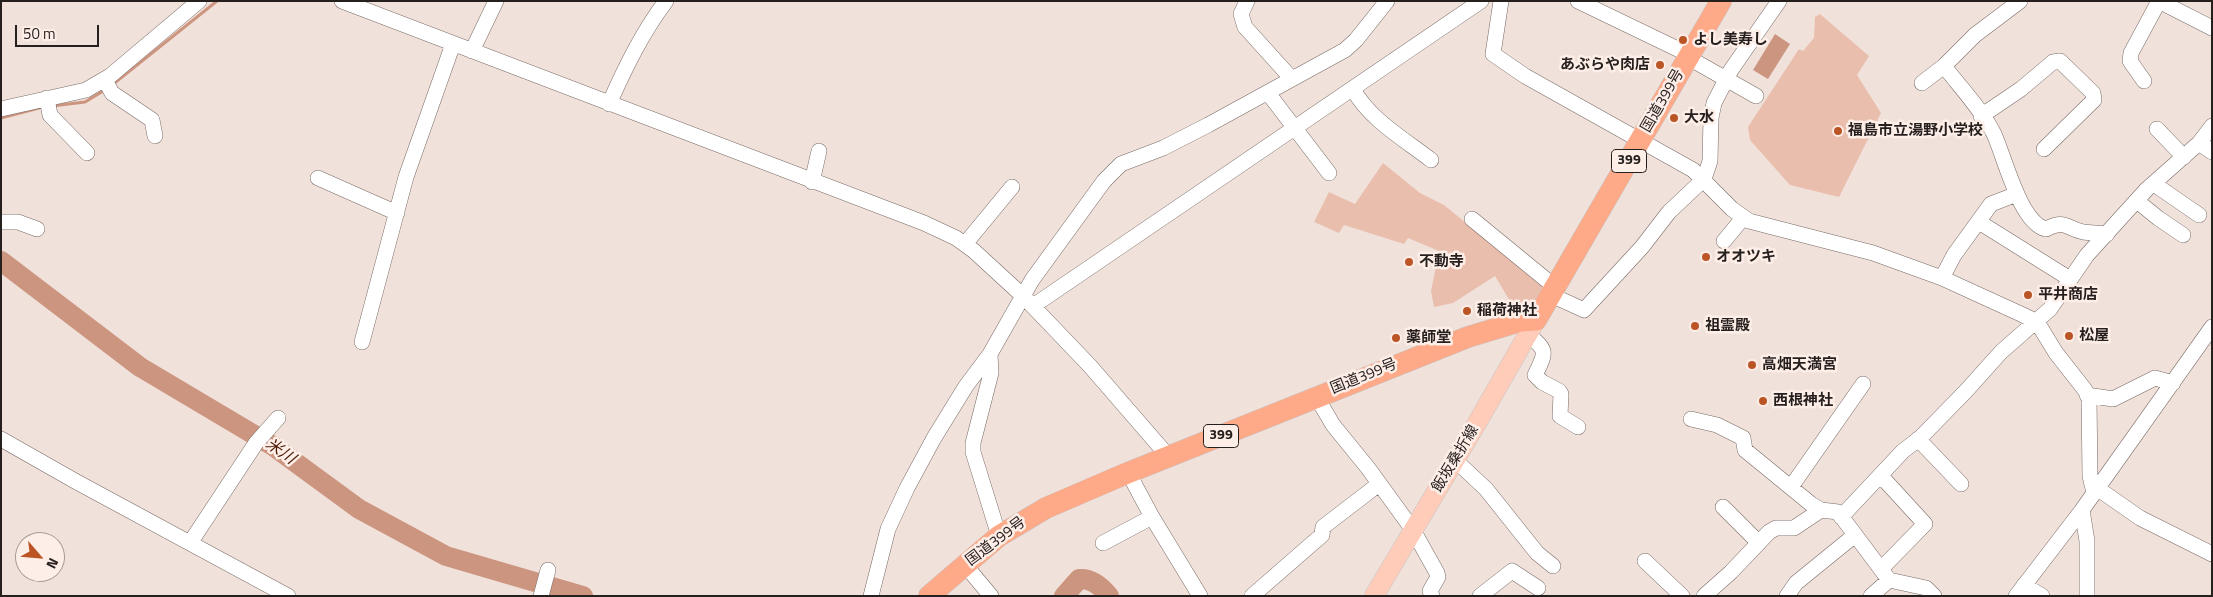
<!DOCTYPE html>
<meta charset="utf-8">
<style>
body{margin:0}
#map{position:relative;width:2213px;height:597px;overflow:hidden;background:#f1e1db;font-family:"Titillium Web",sans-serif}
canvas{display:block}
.frame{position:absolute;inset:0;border:2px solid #251f1d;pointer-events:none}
.north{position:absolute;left:15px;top:532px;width:50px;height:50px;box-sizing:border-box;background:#feeee8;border:1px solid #a79b97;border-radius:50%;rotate:117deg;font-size:14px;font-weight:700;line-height:20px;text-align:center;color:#251f1d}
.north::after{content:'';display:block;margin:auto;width:18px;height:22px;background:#bb5526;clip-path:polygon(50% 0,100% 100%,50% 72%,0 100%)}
.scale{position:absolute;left:15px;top:25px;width:84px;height:22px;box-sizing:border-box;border:2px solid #251f1d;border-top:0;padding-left:6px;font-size:15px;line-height:18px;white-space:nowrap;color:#251f1d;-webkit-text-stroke:4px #feeee8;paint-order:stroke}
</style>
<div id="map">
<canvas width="2213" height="597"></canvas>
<div class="frame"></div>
<div class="north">N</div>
<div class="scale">50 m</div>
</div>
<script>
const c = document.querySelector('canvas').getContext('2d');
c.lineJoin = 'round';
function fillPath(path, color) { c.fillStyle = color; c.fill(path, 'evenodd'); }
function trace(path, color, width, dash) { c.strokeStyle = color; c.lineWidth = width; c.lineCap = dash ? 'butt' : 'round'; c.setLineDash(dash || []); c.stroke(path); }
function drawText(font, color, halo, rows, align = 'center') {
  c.font = font + ' "Titillium Web","Noto Sans JP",sans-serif'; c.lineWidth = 5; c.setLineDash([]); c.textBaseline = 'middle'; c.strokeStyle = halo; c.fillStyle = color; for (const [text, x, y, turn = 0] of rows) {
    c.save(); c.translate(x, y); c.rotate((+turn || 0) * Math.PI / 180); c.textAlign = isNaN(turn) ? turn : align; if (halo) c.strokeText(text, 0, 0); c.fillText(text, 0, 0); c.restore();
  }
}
const green = new Path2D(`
 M1820 14 1869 56 1857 75 1881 113 1839 197 1790 185 1750 140 1748 127 1799 49 1803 51 1814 38 1815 17Z
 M1383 163 1420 193 1444 205 1543 286 1536 308 1519 316 1495 276 1453 303 1434 307 1431 291 1439 251 1408 238 1404 244 1344 225 1339 233 1314 222 1329 192 1355 204Z`);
const water = new Path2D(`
 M1775 34 1790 44 1768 79 1753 70Z`);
const stream = new Path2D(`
 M112 85 217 1
 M52 106 85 102 105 90
 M1 118 39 108`);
const river = new Path2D(`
 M1 261 140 367 273 446 359 509 446 556 583 596
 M1064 596 1079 579C1091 578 1101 586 1109 596`);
const minor = new Path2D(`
 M342 1 924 223 956 238 974 251 1023 296 1090 366 1168 456
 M1247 1 1241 14 1245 27 1292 79
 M1501 1 1493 54 1525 76 1693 170 1732 209 1749 221 1873 253 1942 278 2023 315 2037 322 2056 353 2085 390 2089 398 2090 476 2094 493
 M1578 1 1690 55
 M472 51 496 1
 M1689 58 1756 96
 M1944 66C1960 87 1982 110 1994 134 2005 158 2020 223 2046 229 2066 219 2065 228 2083 232 2091 233 2099 233 2107 234
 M105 80 112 93 152 120 155 136
 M2144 81 2130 61 2131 53 2159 1 2212 28
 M1922 83 1944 66 1975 35 2020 1
 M1353 89C1369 119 1404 139 1431 160
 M1268 93 1329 173
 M47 98 50 115 87 153
 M609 104C625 68 642 33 666 1
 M1 109 86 90 110 76 199 1
 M1981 116 2021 89 2053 62 2060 61 2093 93 2094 100 2044 149
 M2157 129 2184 157
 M2199 143 2212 152
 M318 178 397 213
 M812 182 819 151
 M2154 184 2199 215
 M2137 201 2158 218 2183 235
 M1472 219 1555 287
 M1 222H18L37 229
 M1979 222 2070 279
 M1724 241 1743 218
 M965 244 1012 187
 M1942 278 1954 255 1991 204 2017 194
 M1551 295 1584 310 1642 247 1669 212 1704 179 1710 161 1711 118 1714 103 1731 70 1779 1
 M1033 306 1481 1
 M1528 334C1547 351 1547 351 1535 375L1542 382 1559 391 1561 394 1560 416 1578 427
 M362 342 406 177 453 44
 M990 354 991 373 973 443V452L999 536
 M2087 395 2113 399 2155 378 2173 383
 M1316 396 1333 425 1368 468 1413 530 1437 573 1438 577 1430 591 1432 596
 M1691 419 1717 425 1743 438 1745 450 1811 504 1821 510 1838 512 1889 580 1926 588 1934 596
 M1 439 75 481 288 596
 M1918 439 1961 484
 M1455 460 1486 489 1537 553 1553 566
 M1128 472 1152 517 1200 596
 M1881 476 1925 524 1881 569
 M1791 487 1863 384
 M2097 488 2140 518 2212 554
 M1723 507 1759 543
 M2082 510 2087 541V596
 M1841 517 1903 451 1920 438 1966 391 2001 352 2050 309 2087 255 2147 189 2199 143 2212 126
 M190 543 256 443 278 418
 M1103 543 1152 517
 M1645 561 1682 596
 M965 565 991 596
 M2024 585 2042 596
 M541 596 548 570
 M871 596 888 529 907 488 934 438 966 386 990 354 1032 280 1104 181 1121 164 1163 148 1208 125 1345 50 1356 40 1387 1
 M1252 596 1322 535 1323 527 1379 484
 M1480 596 1512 571 1538 588
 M1704 596 1731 572 1769 532 1776 528H1794L1821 510
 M1787 596 1796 583 1855 535
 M1871 596 1889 580
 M2016 596 2082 510 2212 327`);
const major = new Path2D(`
 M1374 596 1477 423 1536 320`);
const highway = new Path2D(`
 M929 596 999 536 1046 508 1125 474 1468 337 1521 321 1536 320 1721 1`);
const markers = [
 [1683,40,5,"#bb5526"],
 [1660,65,5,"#bb5526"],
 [1674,118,5,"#bb5526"],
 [1838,131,5,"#bb5526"],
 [1706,257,5,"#bb5526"],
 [1409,262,5,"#bb5526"],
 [2028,295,5,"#bb5526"],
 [1467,311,5,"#bb5526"],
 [1695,326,5,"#bb5526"],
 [2069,336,5,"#bb5526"],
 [1396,338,5,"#bb5526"],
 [1752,365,5,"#bb5526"],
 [1763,401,5,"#bb5526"]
];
const shields = [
 [1629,161,35],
 [1221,436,35]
];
const shieldNames = [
 ["399",1629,161],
 ["399",1221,436]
];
const poiNames = [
 ["よし美寿し",1693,40],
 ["あぶらや肉店",1650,65,"right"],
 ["大水",1684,118],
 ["福島市立湯野小学校",1848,131],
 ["オオツキ",1716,257],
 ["不動寺",1419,262],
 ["平井商店",2038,295],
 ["稲荷神社",1477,311],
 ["祖霊殿",1705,326],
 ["松屋",2079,336],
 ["薬師堂",1406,338],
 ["高畑天満宮",1762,365],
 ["西根神社",1773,401]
];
const streetNames = [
 ["国道399号",1663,101,-60],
 ["国道399号",1364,377,-22],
 ["飯坂桑折線",1456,459,-59],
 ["国道399号",996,542,-37]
];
const waterNames = [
 ["米川",280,452,35]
];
fillPath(green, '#e9bead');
fillPath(water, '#cc957f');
trace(stream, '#cc957f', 3);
trace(river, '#cc957f', 20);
trace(minor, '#786a65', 16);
trace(major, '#c6c5c4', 20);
trace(highway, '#c6c5c4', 22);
trace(minor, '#fff', 15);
trace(major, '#feccb8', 19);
trace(highway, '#feaa88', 21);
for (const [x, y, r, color] of markers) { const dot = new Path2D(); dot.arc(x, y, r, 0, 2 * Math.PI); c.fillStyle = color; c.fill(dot); trace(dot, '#feeee8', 2); }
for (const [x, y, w] of shields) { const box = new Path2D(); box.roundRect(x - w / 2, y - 11.5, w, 23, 4); c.fillStyle = '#feeee8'; c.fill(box); trace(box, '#251f1d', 1); }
drawText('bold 14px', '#251f1d', null, shieldNames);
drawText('bold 15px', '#251f1d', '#feeee8', poiNames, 'left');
drawText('15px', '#251f1d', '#feeee8', streetNames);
drawText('italic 16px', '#4b1902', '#feeee8', waterNames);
</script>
